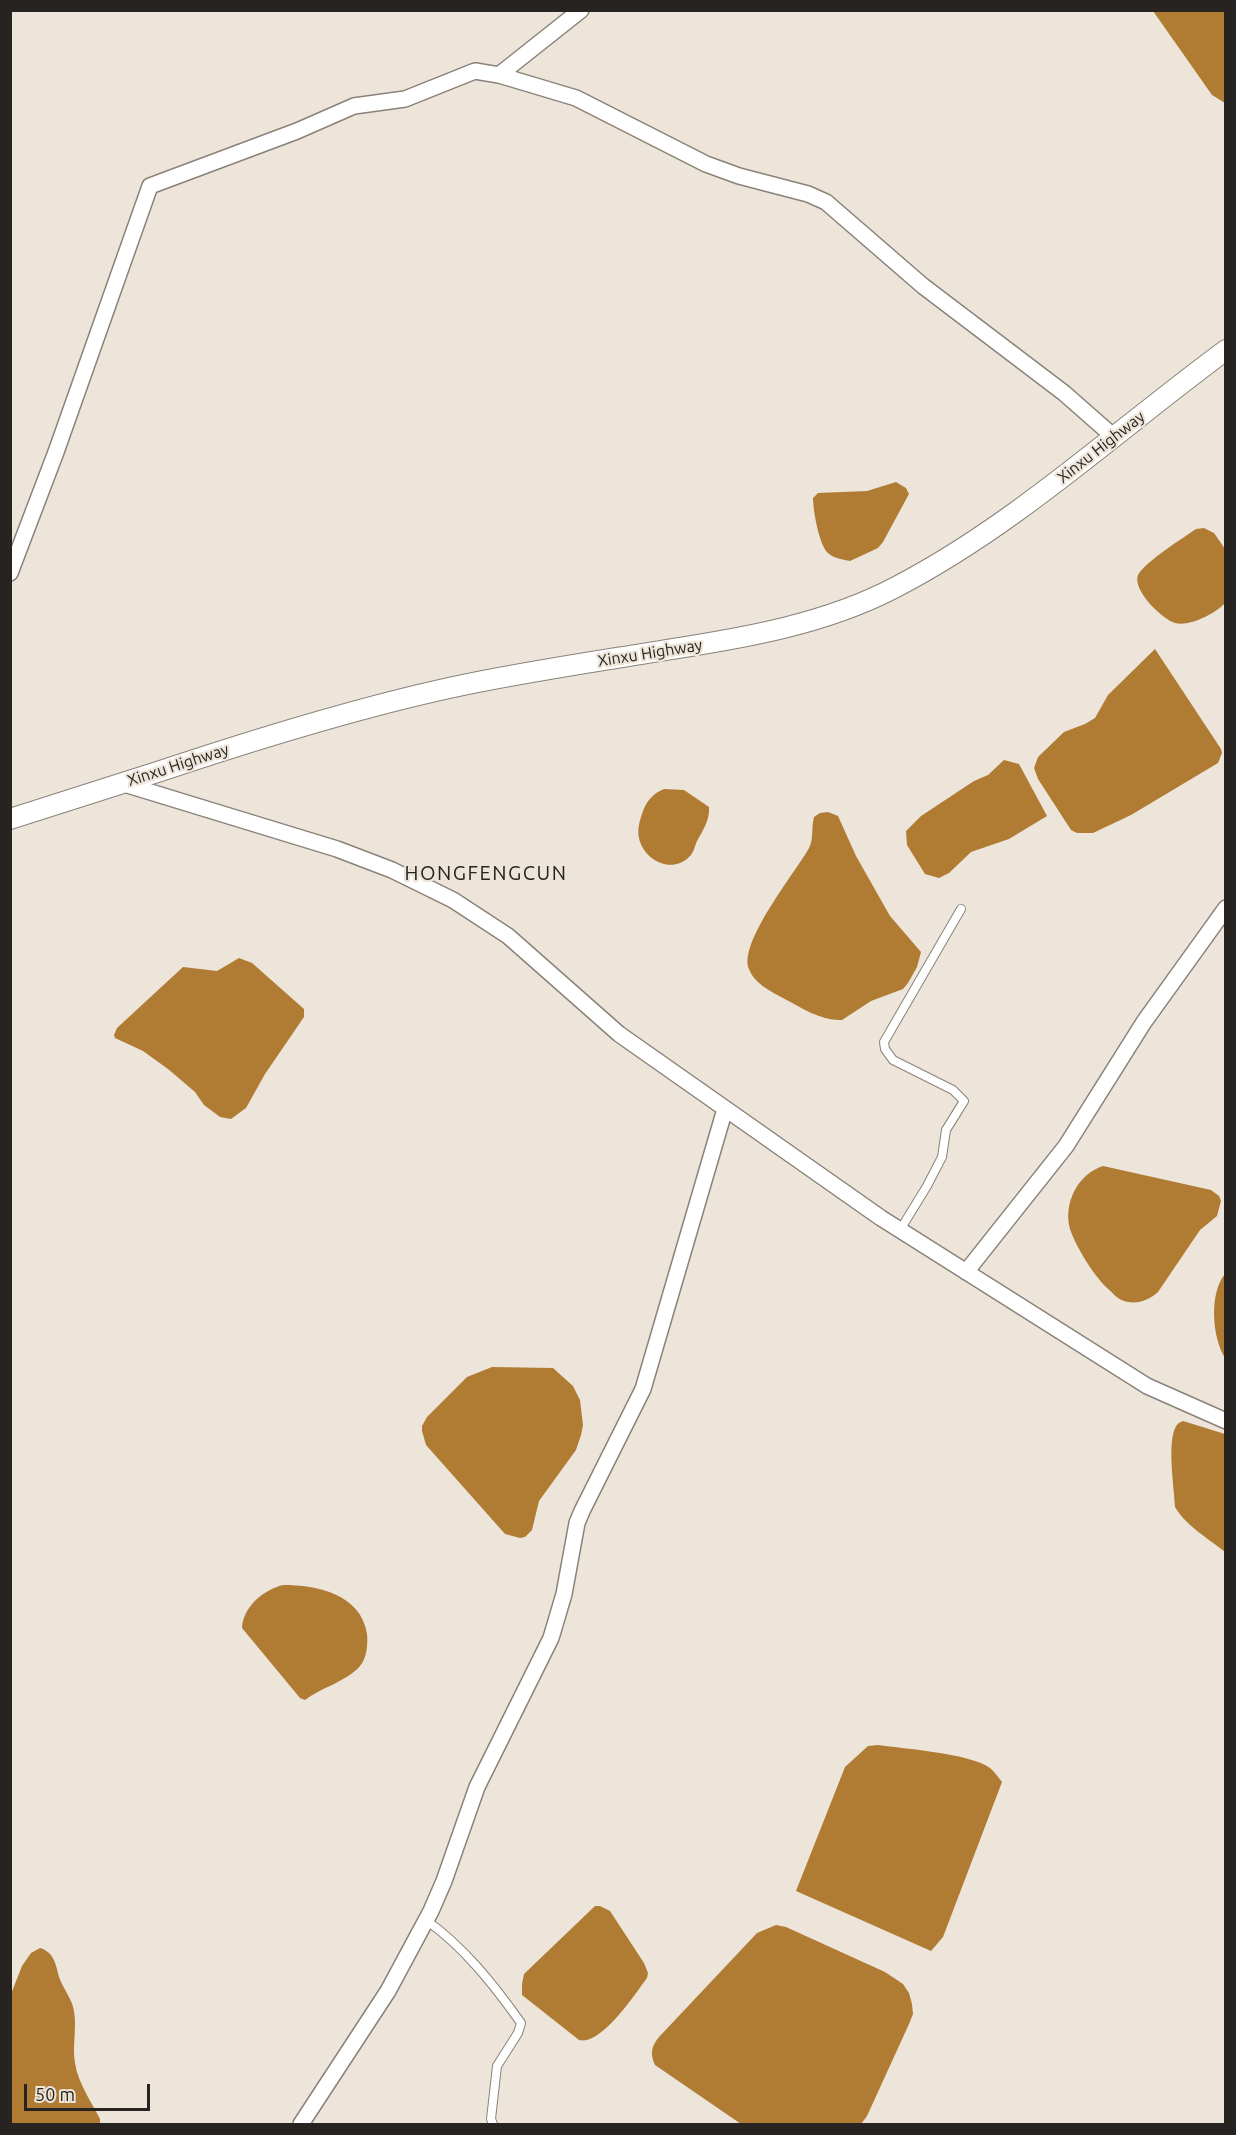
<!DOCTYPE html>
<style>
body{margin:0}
#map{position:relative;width:1236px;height:2135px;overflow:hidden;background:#ede4da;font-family:Ubuntu,sans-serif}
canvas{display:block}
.frame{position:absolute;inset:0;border:12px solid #262320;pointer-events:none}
.scale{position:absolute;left:24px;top:2084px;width:126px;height:27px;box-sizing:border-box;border:3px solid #262320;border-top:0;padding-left:8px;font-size:18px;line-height:21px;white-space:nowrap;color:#262320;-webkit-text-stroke:4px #ede4da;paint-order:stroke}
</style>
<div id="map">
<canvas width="1236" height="2135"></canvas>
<div class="frame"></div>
<div class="scale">50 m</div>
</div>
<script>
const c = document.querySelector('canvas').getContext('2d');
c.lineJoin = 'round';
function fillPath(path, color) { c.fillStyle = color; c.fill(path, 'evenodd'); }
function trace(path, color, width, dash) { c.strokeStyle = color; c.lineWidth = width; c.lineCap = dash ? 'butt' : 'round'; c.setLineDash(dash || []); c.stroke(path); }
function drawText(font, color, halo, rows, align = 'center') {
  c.font = font + ' Ubuntu,sans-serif'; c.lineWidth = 4.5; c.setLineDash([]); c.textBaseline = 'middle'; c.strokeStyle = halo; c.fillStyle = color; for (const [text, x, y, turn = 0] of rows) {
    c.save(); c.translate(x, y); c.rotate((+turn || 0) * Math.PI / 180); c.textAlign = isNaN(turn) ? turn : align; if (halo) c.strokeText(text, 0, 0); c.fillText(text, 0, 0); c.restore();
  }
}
const water = new Path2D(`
 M1153 11H1225V103L1212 95Z
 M896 482 906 488 909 494 883 542 878 548 850 561C844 560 833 558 828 553 819 545 813 510 813 498L818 493 867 491Z
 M1204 528 1214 533 1225 549V603C1216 613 1190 627 1175 623 1162 619 1132 590 1138 575 1145 562 1183 538 1196 529Z
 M1155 649 1221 749 1222 753 1218 763 1131 815 1093 833H1077L1071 830 1038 779 1034 768 1038 757 1064 732 1085 724 1095 718 1108 695Z
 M1004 760 1019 764 1047 816 1009 839 971 852 949 873 939 878 925 874 907 845 906 831 921 816 974 781 988 775Z
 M664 789 684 790 709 807C710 820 703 830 697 841 695 846 693 854 689 857 671 875 643 859 639 838 637 828 640 820 643 811 647 800 654 793 664 789Z
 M828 812 838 816 856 856 890 916 921 952 917 967 908 983 903 989 871 1001 842 1020C821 1021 802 1008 783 998 770 991 754 983 749 969 738 943 795 873 809 848 814 838 811 828 814 817L820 813Z
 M239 958 252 963 304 1009V1017L265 1074 246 1108 231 1119 220 1117 204 1105 195 1092 168 1069 143 1051 115 1038 114 1035 117 1028 183 967 217 971Z
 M1103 1166 1211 1190 1219 1196 1221 1201 1217 1216 1200 1230 1158 1292C1149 1300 1137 1305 1124 1301 1117 1299 1112 1292 1106 1287 1093 1274 1076 1247 1070 1229 1063 1203 1078 1174 1103 1166Z
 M1225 1274V1358C1212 1337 1209 1293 1225 1274Z
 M492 1367 553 1368 573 1386 580 1400 583 1425 581 1435 576 1450 539 1501 532 1530 525 1537 520 1538 505 1534 426 1445 422 1431V1426L427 1417 467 1377Z
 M1183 1421 1225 1434V1552C1209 1539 1185 1525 1175 1507 1174 1487 1168 1449 1174 1431 1176 1425 1178 1423 1183 1421Z
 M283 1585C317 1585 361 1594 367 1634 368 1644 367 1658 360 1666 346 1682 322 1687 305 1700L300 1698 242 1628C243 1607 263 1590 283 1585Z
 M878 1745C905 1749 969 1753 990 1768 995 1772 998 1777 1002 1782L943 1937 931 1951 796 1891 845 1767 868 1746Z
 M595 1906H600L610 1911 644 1963 648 1973 647 1978C635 1994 601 2046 579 2040L522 1995V1984L524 1974Z
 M776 1925 786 1927 885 1972 903 1984 909 1993 912 2004 913 2014 909 2024 867 2116 861 2124H741L655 2065C650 2054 651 2047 659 2037L757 1933Z
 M40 1948C54 1952 56 1965 59 1977 63 1989 72 1998 74 2011 77 2028 72 2046 75 2063 78 2083 91 2101 100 2119V2124H11V1994L22 1966 31 1953Z`);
const service = new Path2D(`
 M900 1230 927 1186 942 1157 946 1130 964 1101 953 1090 893 1060 885 1049 884 1042 961 909
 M426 1920C464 1947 494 1985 521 2023L518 2033 497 2066 491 2119 493 2124`);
const minor = new Path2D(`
 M499 75 581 10
 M10 573 56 452 150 186 297 131 354 106 405 99 475 71 499 75 576 98 706 164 739 176 808 194 826 202 923 286 1064 393 1114 437
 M121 783 337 849 392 870 453 900 508 936 619 1034 881 1218 1147 1386 1226 1421
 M966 1272 1066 1146 1144 1022 1226 908
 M301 2124 388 1991 431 1911 444 1881 477 1787 551 1638 564 1594 577 1523 582 1511 643 1389 725 1109`);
const secondary = new Path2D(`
 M10 819C72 799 133 780 194 760 283 731 372 704 463 685 530 671 599 661 666 650 744 638 826 624 896 587 1017 524 1117 430 1226 350`);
const streetNames = [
 ["Xinxu Highway",1101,447,-38],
 ["Xinxu Highway",650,653,-9],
 ["Xinxu Highway",178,765,-18]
];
const quarterNames = [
 ["HONGFENGCUN",486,873]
];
fillPath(water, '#b07c34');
trace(service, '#8a8279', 10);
trace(minor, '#8a8279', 18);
trace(secondary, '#8a8279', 22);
trace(service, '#fff', 8);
trace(minor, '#fff', 15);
trace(secondary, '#fff', 20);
drawText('16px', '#262320', '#ede4da', streetNames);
c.letterSpacing = '1.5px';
drawText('20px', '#262320', '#ede4da', quarterNames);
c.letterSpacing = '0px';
</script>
